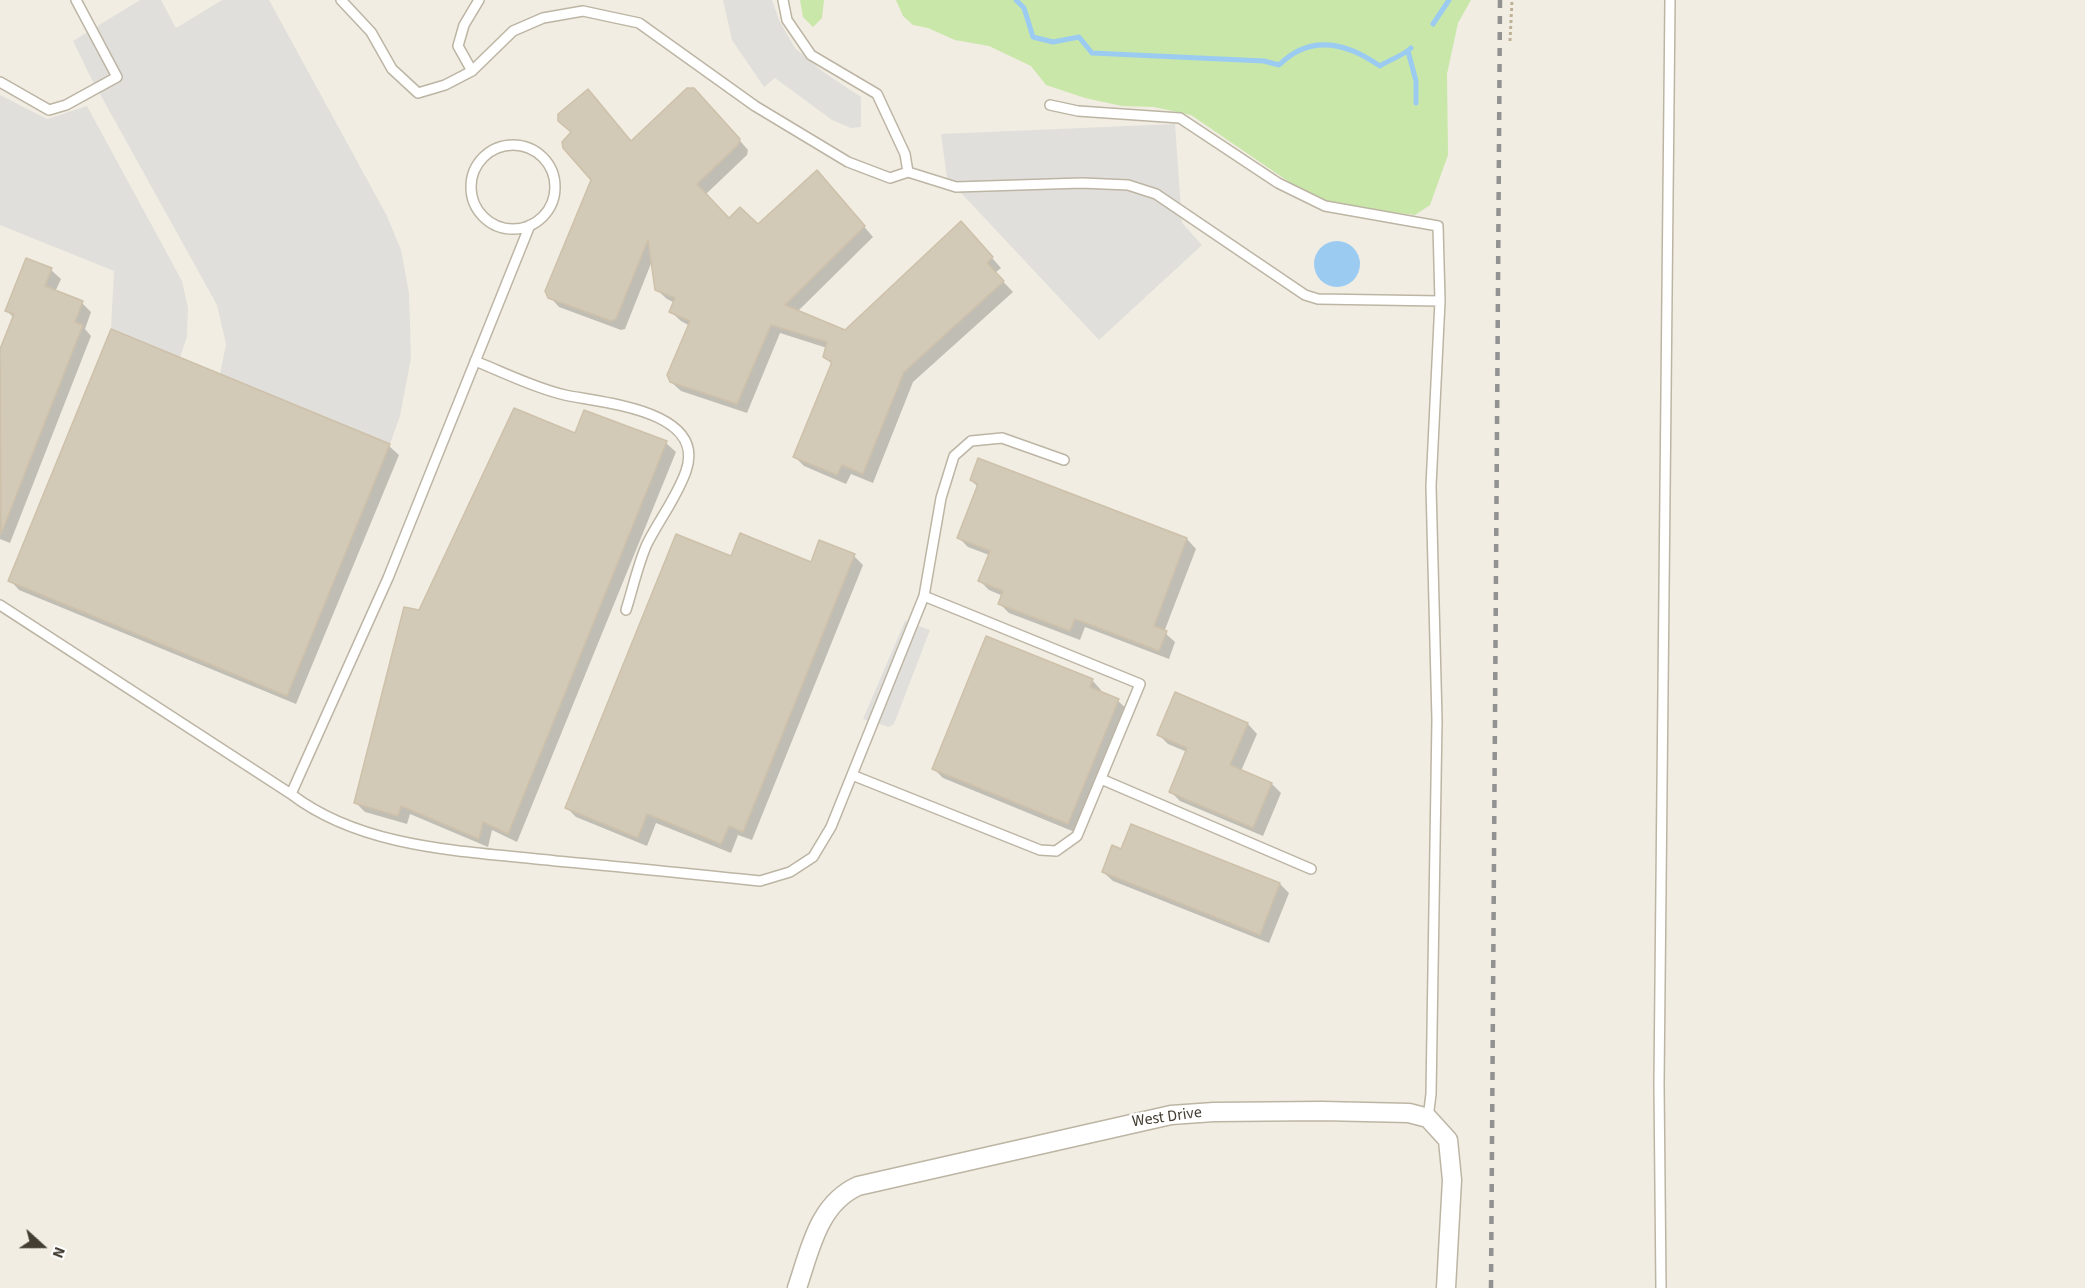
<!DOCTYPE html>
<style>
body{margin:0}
#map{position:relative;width:2085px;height:1288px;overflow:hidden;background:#f1ede2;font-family:"Source Sans 3",sans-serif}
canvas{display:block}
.north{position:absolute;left:12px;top:1216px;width:60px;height:60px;-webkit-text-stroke:4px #fff;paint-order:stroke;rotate:111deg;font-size:16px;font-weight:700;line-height:24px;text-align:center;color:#433d32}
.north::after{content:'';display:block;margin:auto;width:21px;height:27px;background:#433d32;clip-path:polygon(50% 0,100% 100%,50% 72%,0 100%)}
</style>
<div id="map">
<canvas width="2085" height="1288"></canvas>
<div class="north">N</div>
</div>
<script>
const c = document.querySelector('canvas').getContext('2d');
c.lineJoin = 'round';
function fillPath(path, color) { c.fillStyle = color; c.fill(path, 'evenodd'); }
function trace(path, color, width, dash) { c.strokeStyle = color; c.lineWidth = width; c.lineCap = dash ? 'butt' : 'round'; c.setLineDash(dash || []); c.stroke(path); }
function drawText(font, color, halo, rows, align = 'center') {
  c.font = font + ' "Source Sans 3",sans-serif'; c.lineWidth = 5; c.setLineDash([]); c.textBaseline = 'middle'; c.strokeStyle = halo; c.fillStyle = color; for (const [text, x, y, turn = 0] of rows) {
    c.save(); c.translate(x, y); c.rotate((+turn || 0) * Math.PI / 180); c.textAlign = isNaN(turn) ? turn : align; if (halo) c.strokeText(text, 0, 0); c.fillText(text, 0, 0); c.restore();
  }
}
const green = new Path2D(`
 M800 0H824L822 18 813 27 803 17Z
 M896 0H1471L1458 23 1447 74 1448 155 1430 205 1415 215 1334 205 1295 186 1191 115 1154 107 1122 106 1085 98 1046 85 1031 66 989 46 955 40 928 28 913 25 903 16Z`);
const parking = new Path2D(`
 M140 0H161L176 28 222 0H269L387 216 401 250 409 293 411 358 400 416 390 444 220 374 226 344 217 305 90 76 73 41Z
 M723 0H772L779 20 795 48 822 71 861 97V127L851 128 832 120 775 78 764 87 732 40Z
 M0 95 47 119 87 106 182 281 188 308 187 336 180 358 111 329 114 271 0 225Z
 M1175 124 1182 223 1202 245 1099 340 947 178 941 134Z
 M905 621 930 630 894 724 889 727 863 719Z`);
const water = new Path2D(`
 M1314 264a23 23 0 1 1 46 0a23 23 0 1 1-46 0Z`);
const shadow = new Path2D(`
 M588 91 632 142 704 99 748 150 747 155 706 194 729 219 758 226 826 182 873 237 797 312 845 332 970 233 1001 268 995 273 1013 292 913 382 873 483 851 474 846 484 804 466 795 457 833 365 824 357 827 348 780 333 747 413 681 391 671 382 690 326 681 321 671 312 675 303 667 299 657 290 652 261 625 329 621 330 559 307 550 297 593 179 573 133Z
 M51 270 61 279 55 292 82 303 91 312 85 329 91 336 10 543 0 539V353L14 318 7 311Z
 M585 411 666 443 676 452 517 842 492 830 488 847 410 814 407 824 365 812 356 803 420 612 576 435Z
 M389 446 399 455 296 704 19 590 10 580Z
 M979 460 1187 539 1196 549 1164 632 1175 642 1169 659 1085 627 1080 640 1009 613 1000 604 1003 596 989 590 980 581 989 555 968 547 959 538 978 487 971 480Z
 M854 556 863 565 752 840 738 835 731 853 656 823 647 846 576 817 567 808 732 558 811 563Z
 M1092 680 1101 690 1100 693 1118 701 1128 710 1077 833 943 778 934 769Z
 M1176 694 1248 724 1257 734 1241 771 1272 784 1281 793 1263 836 1180 801 1170 791 1187 752 1168 744 1159 735Z
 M1132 826 1280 884 1289 893 1269 943 1113 881 1103 872 1122 851Z`);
const stream = new Path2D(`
 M1016 0 1024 8 1033 37 1053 42 1079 37 1092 53 1264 61 1279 65C1311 33 1347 43 1380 66 1391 59 1401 57 1411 48
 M1433 24 1449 0
 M1408 51 1416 81V103`);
const building = new Path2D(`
 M687 88H694L740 139 738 145 697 184 729 218 740 207 758 224 817 170 865 226 785 305 845 330 961 221 993 257 987 263 1004 281 904 372 863 474 842 465 837 475 793 457 832 362 823 357 827 342 771 325 737 404 670 382 667 375 690 321 669 312 675 298 655 290 648 240 616 319 611 321 548 298 545 291 591 180 563 148 562 142 571 132 558 121V114L588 89 631 141Z
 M26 258 52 268 45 286 83 301 75 322 83 325 1 534 0 349 14 314 5 311Z
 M111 329 390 444 287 696 8 581Z
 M514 408 575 433 584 410 667 441 508 834 483 822 479 839 401 806 398 816 354 803 404 607 419 610Z
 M978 458 1187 538 1154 626 1167 631 1159 651 1075 619 1070 631 998 604 1003 591 978 581 990 551 957 538 978 484 970 480Z
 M740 533 811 562 819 540 855 554 743 832 729 826 721 844 647 814 638 838 565 808 676 534 731 556Z
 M986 636 1093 679 1090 687 1119 699 1068 824 932 769Z
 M1175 692 1248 723 1230 765 1272 783 1253 828 1169 792 1187 748 1157 735Z
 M1131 824 1280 883 1260 935 1102 872 1112 845 1121 849Z`);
const path = new Path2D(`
 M1510 41 1512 0`);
const service = new Path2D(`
 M341 0 371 32 392 69 418 93 445 85 472 71 513 31 543 18 583 11 639 23 755 106 848 162 890 178 908 172 905 154 877 94 811 55 787 20 783 0
 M472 71 458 46 464 25 479 0
 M0 82 49 110 66 105 117 77 76 0
 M1050 105 1078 111 1180 118 1278 183 1325 206 1438 226 1440 301 1431 486 1437 720 1431 1094 1428 1118
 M471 187a42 42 0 1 1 84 0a42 42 0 1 1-84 0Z
 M908 172 956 187 1082 183 1128 185 1156 194 1305 295 1318 299 1440 301
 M475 361C503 372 534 388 565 395 602 403 707 410 686 471 677 497 659 520 647 544 638 564 633 588 626 610
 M924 596 941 498 954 456 971 441 1002 438 1064 460
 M0 605 291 794C364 850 468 851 556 861 624 867 692 874 760 881L790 872 813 857 831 827 924 596 1140 684 1077 836 1056 851 1040 850 852 775
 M1101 779 1311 869
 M291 794 388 578 530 225
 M1661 1288 1659 1084 1670 0`);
const minor = new Path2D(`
 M797 1288C810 1250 818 1204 858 1186L1171 1115 1214 1112 1322 1111 1409 1113 1428 1118 1448 1140 1452 1180 1446 1288`);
const rail = new Path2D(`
 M1491 1288 1500 0`);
const streetNames = [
 ["West Drive",1167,1118,-8]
];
fillPath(green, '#c9e7a9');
fillPath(parking, '#e1dfdb');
fillPath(water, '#9bcbf1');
fillPath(shadow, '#0003');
trace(stream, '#9bcbf1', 5);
fillPath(building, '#d3c9b7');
trace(building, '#cec1aa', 1.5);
trace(service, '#bdb5a4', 12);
trace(minor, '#bdb5a4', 21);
trace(path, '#bfb195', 3, [3, 3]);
trace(service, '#fff', 9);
trace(minor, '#fff', 18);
trace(rail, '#929292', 4.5, [8, 8]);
drawText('16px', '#433d32', '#fff', streetNames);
</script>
